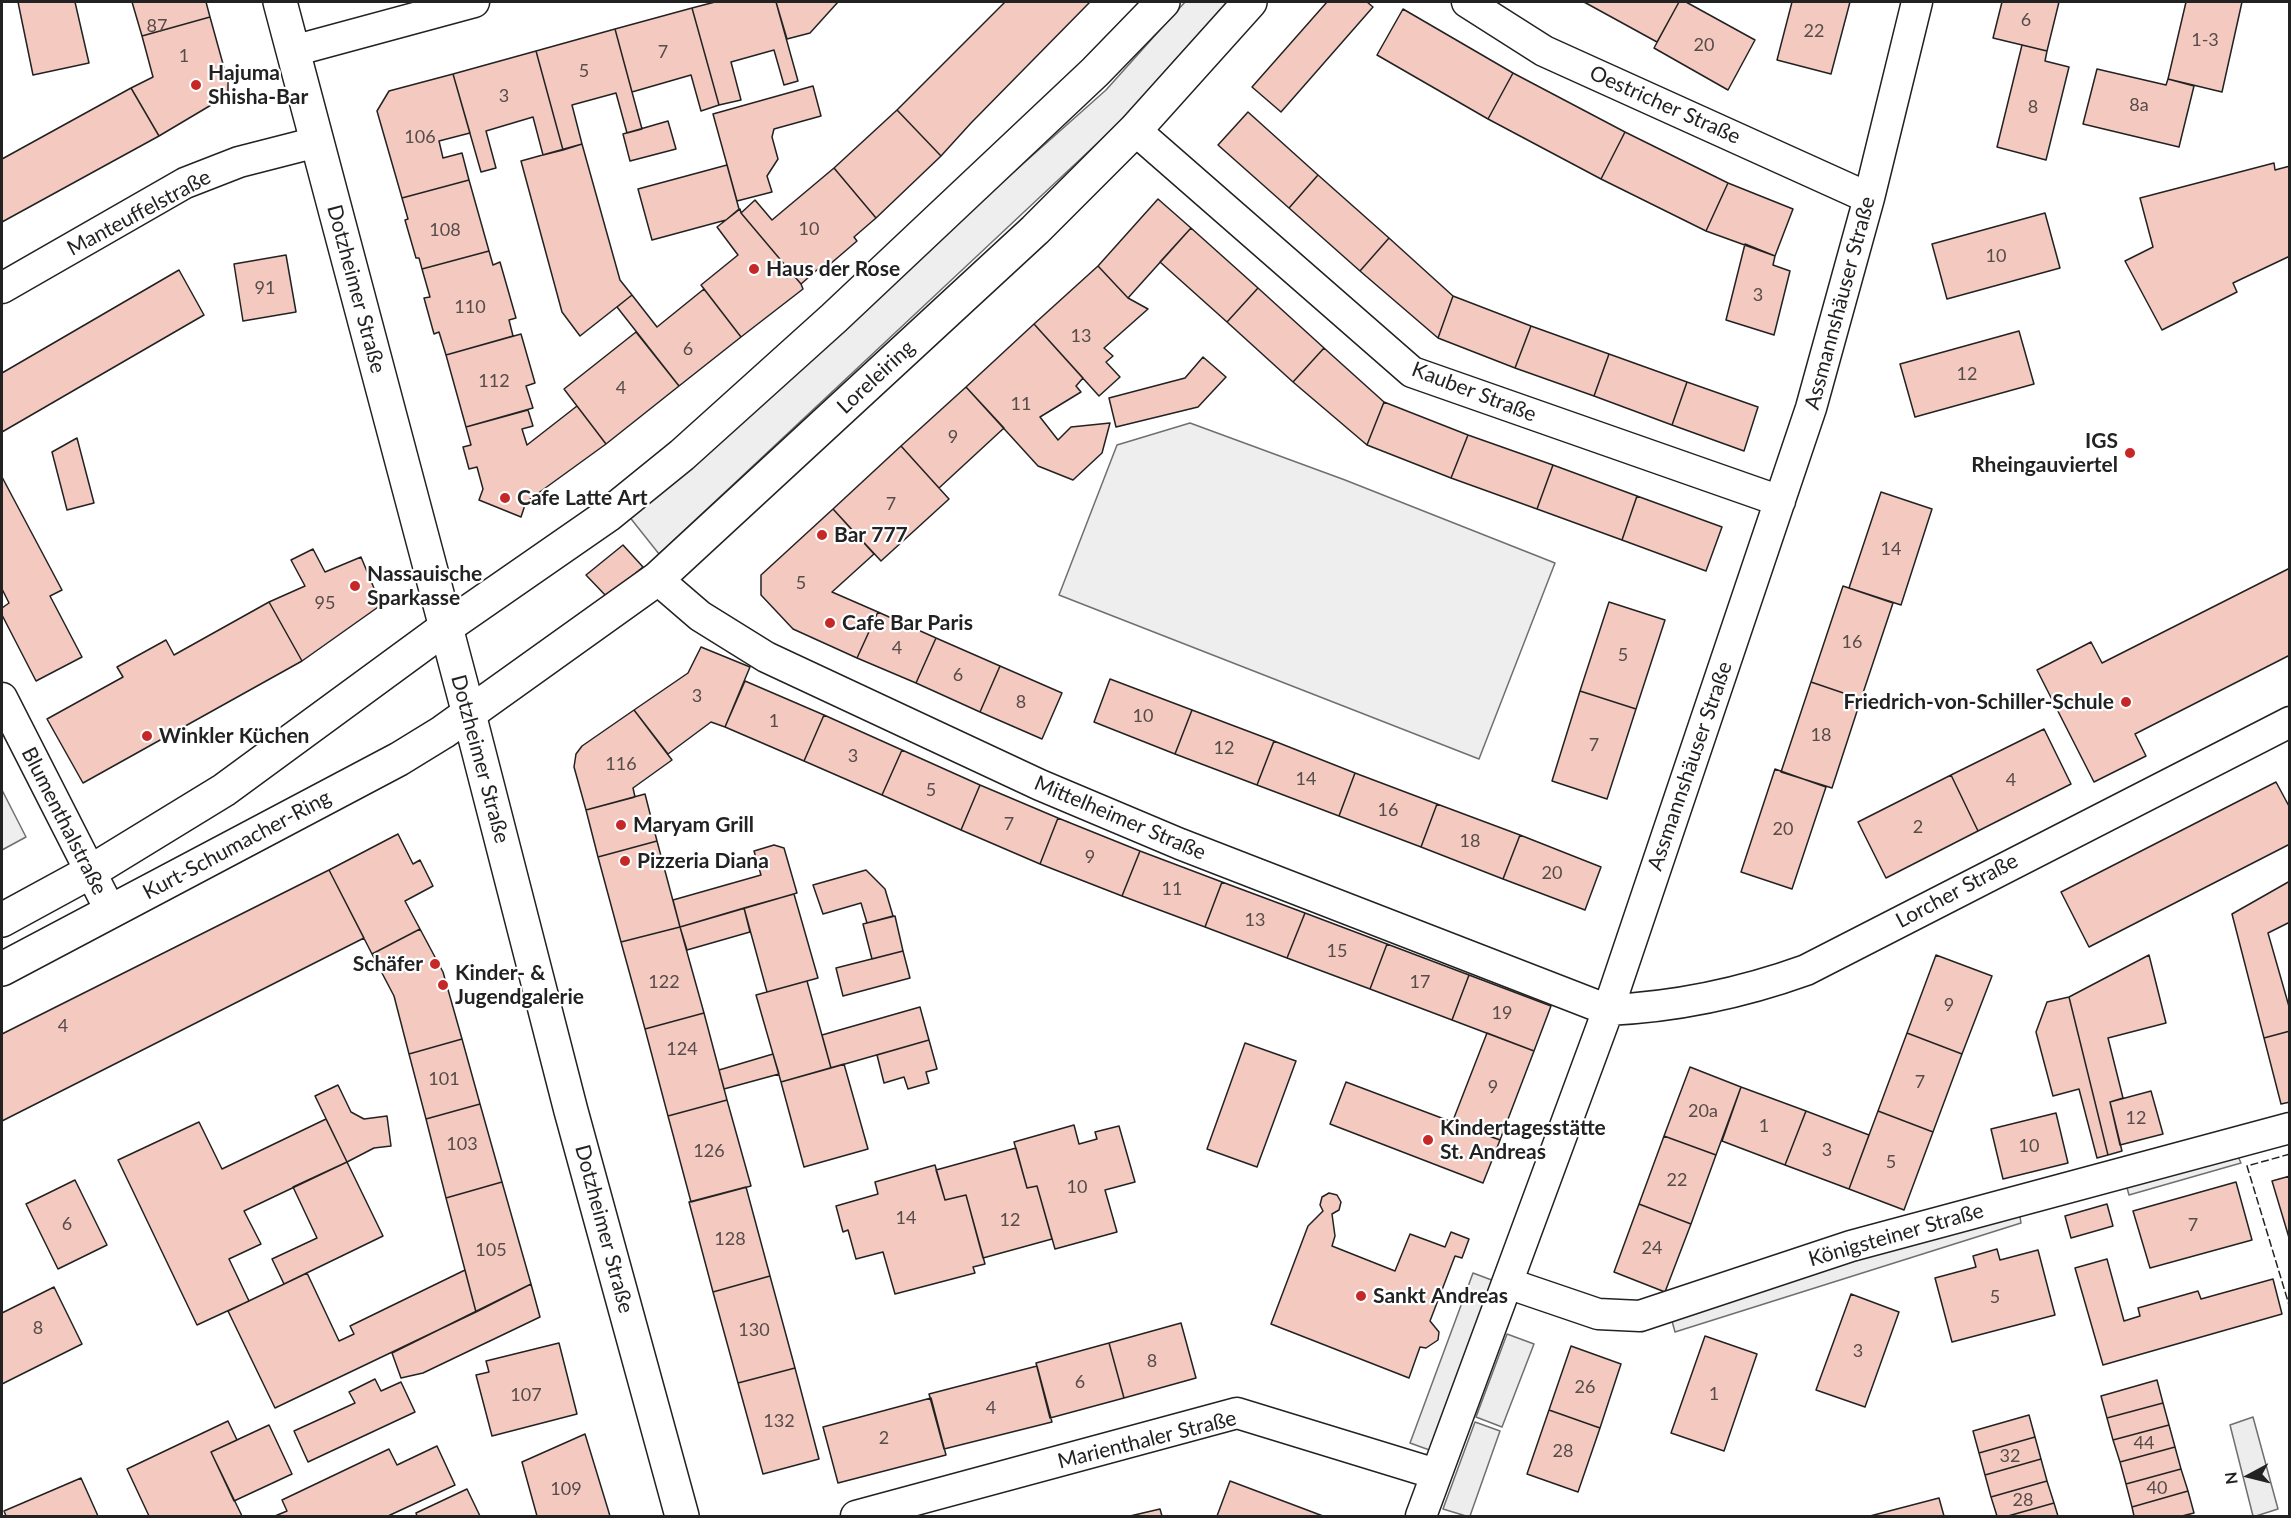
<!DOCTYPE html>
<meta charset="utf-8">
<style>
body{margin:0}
#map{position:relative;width:2291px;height:1518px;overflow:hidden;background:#fff;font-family:Lato,sans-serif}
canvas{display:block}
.frame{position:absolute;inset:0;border:3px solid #222;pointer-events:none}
.north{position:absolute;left:2219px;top:1446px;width:60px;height:60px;-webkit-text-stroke:4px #fff;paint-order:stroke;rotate:263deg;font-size:16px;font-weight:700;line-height:24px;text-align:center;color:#222}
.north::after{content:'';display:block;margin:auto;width:21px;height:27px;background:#222;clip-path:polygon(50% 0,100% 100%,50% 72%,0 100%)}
</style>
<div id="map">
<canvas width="2291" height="1518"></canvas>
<div class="frame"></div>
<div class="north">N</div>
</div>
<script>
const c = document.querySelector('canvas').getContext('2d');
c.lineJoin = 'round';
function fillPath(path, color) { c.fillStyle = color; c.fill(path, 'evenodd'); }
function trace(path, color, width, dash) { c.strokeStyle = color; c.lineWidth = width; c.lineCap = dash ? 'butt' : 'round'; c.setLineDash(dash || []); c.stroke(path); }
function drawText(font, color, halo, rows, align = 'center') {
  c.font = font + ' Lato,sans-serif'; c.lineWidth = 4.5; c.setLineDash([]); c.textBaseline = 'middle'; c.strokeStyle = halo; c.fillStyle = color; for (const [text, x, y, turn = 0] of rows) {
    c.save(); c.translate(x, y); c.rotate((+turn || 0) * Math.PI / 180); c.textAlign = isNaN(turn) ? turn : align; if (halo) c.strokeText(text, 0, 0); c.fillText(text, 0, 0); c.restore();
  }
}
const green = new Path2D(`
 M1185 2H1227L1120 122 659 554 628 515 1106 90Z
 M1190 423 1345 480 1555 563 1479 759 1059 595 1117 445Z
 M2 790 26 837 2 850Z`);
const parking = new Path2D(`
 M2235 1150 2241 1163 2129 1195 2124 1177Z
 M2018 1205 2021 1223 1675 1332 1669 1310Z
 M1473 1273 1497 1282 1435 1452 1410 1443Z
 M1507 1334 1534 1344 1502 1427 1476 1417Z
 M2253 1417 2278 1509 2256 1516H2253L2230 1425Z
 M1475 1422 1500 1431 1470 1516H1466L1443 1509Z`);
const building = new Path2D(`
 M18 2H75L89 63 33 75Z
 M132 2H206L210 17 142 36Z
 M715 2H776L798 81 784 85 774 50 731 62 741 100 719 105 692 8Z
 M776 2H838L810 33 787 39Z
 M1005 2H1090L971 123 941 156 897 110Z
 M1327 2H1367L1373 7 1281 112 1252 87Z
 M1584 2H1679L1657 42Z
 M1679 2H1686L1755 40 1728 90 1654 48Z
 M1792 2H1850L1831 74 1777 60Z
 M2002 2H2059L2047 51 1993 38Z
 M2186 2H2242L2222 92 2168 79Z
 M692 8 719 105 701 111 691 75 632 92 615 29Z
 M1403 9 1513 73 1488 119 1377 55Z
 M210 17 228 82V95L159 136 131 88 153 77 142 36Z
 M615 29 642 129 627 133 616 93 572 105 582 144 563 150 536 51Z
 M2022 45 2047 51 2045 61 2069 67 2046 160 1997 147Z
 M536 51 563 150 543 155 533 117 486 131 496 168 481 172 453 74Z
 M2097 69 2166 85 2168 79 2194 86 2179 147 2083 124Z
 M1513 73 1625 132 1601 179 1488 119Z
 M453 74 470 133 439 141 443 158 462 153 469 180 402 198 377 111 389 91Z
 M813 86 821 116 774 129 772 137 778 159 767 176 772 192 737 201 713 114Z
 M131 88 159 136 2 222V159Z
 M897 110 941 156 876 218 834 168Z
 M1248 112 1318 175 1289 208 1218 145Z
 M668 121 676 149 630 161 623 134Z
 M1625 132 1728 183 1706 231 1601 179Z
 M582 144 620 280 632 295 580 336 562 312 521 161Z
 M2274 163 2275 170 2290 166V256L2233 283 2237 292 2162 330 2125 261 2153 247 2140 198Z
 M727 165 739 209 726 220 652 240 638 189Z
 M834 168 876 218 854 237 857 241 829 265 826 262 801 284 741 213 755 200 772 220Z
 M1318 175 1389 238 1360 271 1289 208Z
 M469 180 489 251 422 269 419 258H416L405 220 408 219 402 198Z
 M1728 183 1793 209 1775 256 1706 231Z
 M1158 199 1191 228 1128 298 1098 266Z
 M740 209 741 213 801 284 803 289 741 337 701 285 738 255 717 227Z
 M2045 213 2060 268 1947 299 1932 244Z
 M1191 228 1258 288 1227 322 1160 262Z
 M1389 238 1453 296 1438 338 1360 271Z
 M1745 244 1775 256 1773 265 1790 271 1774 335 1726 320Z
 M489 251 493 265 500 262 516 318 509 320 513 336 446 355 439 332 434 334 424 298 430 297 422 269Z
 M286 255 296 312 243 321 234 264Z
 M1098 266 1128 298 1148 309 1104 348 1113 356 1106 362 1120 377 1099 396 1034 324Z
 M179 270 204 315 2 432V373Z
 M1258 288 1324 348 1293 382 1227 322Z
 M704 289 741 337 679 386 617 307 632 295 657 327Z
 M1453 296 1531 326 1515 368 1438 338Z
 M1034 324 1083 378 1076 386 1081 392 1040 417 1058 440 1071 427 1110 423 1102 453 1073 480 1038 466 966 387Z
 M1531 326 1609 354 1594 396 1515 368Z
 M2019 331 2034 384 1915 417 1900 364Z
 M636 332 679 386 606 444 564 389Z
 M521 334 535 383 526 386 533 408 466 427 446 355Z
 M1324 348 1384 402 1367 445 1293 382Z
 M1609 354 1687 382 1672 425 1594 396Z
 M1203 357 1226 377 1198 407 1116 427 1109 398 1185 378Z
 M1687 382 1758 407 1744 451 1672 425Z
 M966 387 1004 428 939 488 901 446Z
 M1384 402 1468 435 1451 478 1367 445Z
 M577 406 606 444 526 502 521 517 479 500 483 489 477 467 469 469 463 447 471 445 466 427 528 410 533 426 522 429 527 445Z
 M1468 435 1553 465 1537 509 1451 478Z
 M77 438 94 503 67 510 52 452Z
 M901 446 949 499 881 561 833 509Z
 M1553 465 1637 496 1622 540 1537 509Z
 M2 477 62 590 50 596 82 657 36 681 2 615V608L9 603 2 589Z
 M1881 492 1932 509 1901 605 1849 588Z
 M1637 496 1722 527 1706 571 1622 540Z
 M833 509 874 554 832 592 878 612 857 658 793 629 761 595V575Z
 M623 545 643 567 607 597 586 575Z
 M313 549 325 572 361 557 381 605 302 661 269 602 305 586 291 560Z
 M2290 568V655L2135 734 2146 756 2094 782 2037 670 2091 642 2102 663Z
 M1843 586 1893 603 1861 699 1811 682Z
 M269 602 302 661 83 783 47 719 123 677 117 667 166 640 174 655Z
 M1609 602 1665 620 1636 709 1580 691Z
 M878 612 936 638 916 683 857 658Z
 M936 638 1000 666 980 712 916 683Z
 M701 647 750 667 725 727 711 722 668 754 634 710 688 673Z
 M1000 666 1062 693 1042 739 980 712Z
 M1110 679 1192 710 1175 754 1094 722Z
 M745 681 824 715 804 761 725 727Z
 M1811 682 1861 699 1832 788 1781 772Z
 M1580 691 1636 709 1607 799 1552 781Z
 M634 710 672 760 633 788 635 797 586 810 574 767 576 754 582 746Z
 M1192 710 1274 741 1257 785 1175 754Z
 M824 715 902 750 882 795 804 761Z
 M2044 729 2071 784 1978 831 1951 775Z
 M1274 741 1355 773 1339 816 1257 785Z
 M902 750 980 785 961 830 882 795Z
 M1775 769 1826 787 1792 889 1741 872Z
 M1355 773 1437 804 1421 847 1339 816Z
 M1951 775 1978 831 1886 878 1858 822Z
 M2276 782 2290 808V844L2089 947 2061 892Z
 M980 785 1058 818 1040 864 961 830Z
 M645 794 657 841 598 857 586 810Z
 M1437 804 1520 835 1503 879 1421 847Z
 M1058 818 1140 851 1122 896 1040 864Z
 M398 834 413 864 420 860 433 886 405 901 420 929 372 954 329 870Z
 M1520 835 1601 867 1585 910 1503 879Z
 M657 841 680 927 621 942 598 857Z
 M774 845 784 848 797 893 680 927 673 900 761 875 754 851Z
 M1140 851 1222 882 1205 927 1122 896Z
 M329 870 364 938 2 1121V1034Z
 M866 870 885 889 893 916 867 923 861 903 823 914 813 885Z
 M2290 881V922L2268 933 2290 1010V1031L2264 1038 2232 914Z
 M1222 882 1305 913 1287 958 1205 927Z
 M794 894 818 978 767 992 744 908Z
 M744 908 750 932 687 950 680 927Z
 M1305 913 1387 944 1370 989 1287 958Z
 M895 916 903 951 872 959 863 924Z
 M680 927 704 1013 645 1029 621 942Z
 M420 929 443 972 462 1039 409 1054 394 996 372 954Z
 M1387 944 1469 975 1452 1020 1370 989Z
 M903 951 910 978 843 996 836 968Z
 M1936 955 1992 976 1962 1054 1907 1033Z
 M2149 955 2166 1023 2108 1038 2123 1098 2110 1102 2122 1151 2108 1155 2069 997Z
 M1469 975 1551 1006 1534 1051 1452 1020Z
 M807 981 831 1068 781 1082 756 995Z
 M2069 997 2108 1155 2097 1158 2079 1089 2053 1096 2036 1032 2047 1002Z
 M920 1007 929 1040 831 1068 822 1035Z
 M704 1013 727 1100 668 1116 645 1029Z
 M2290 1031V1102L2281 1104 2264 1038Z
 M1487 1033 1534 1051 1500 1140 1452 1123Z
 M1907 1033 1962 1054 1933 1132 1878 1111Z
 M462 1039 480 1104 426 1119 409 1054Z
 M929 1040 937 1069 926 1072 929 1083 908 1089 904 1077 884 1083 877 1055Z
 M1245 1043 1296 1061 1257 1167 1207 1149Z
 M773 1054 779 1074 724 1089 719 1070Z
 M844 1064 868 1149 804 1167 781 1082Z
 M1690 1067 1741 1087 1716 1155 1664 1136Z
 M1346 1082 1500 1140 1483 1183 1330 1124Z
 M338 1085 351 1112 364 1119 387 1116 391 1146 374 1148 347 1162 315 1096Z
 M1741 1087 1806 1111 1785 1165 1722 1141Z
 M2151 1091 2163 1134 2120 1145 2110 1102Z
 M727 1100 751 1186 691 1202 668 1116Z
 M480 1104 502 1182 446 1198 426 1119Z
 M1806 1111 1869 1135 1849 1189 1785 1165Z
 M1878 1111 1933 1132 1904 1210 1849 1189Z
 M2056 1113 2068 1163 2003 1179 1991 1129Z
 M326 1119 347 1162 244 1211 261 1244 229 1259 249 1301 197 1325 118 1160 199 1122 222 1169Z
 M1074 1125 1079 1144 1097 1139 1095 1132 1119 1126 1135 1182 1105 1190 1117 1232 1055 1249 1037 1186 1027 1188 1014 1142Z
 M1664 1136 1716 1155 1691 1224 1639 1204Z
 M1016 1148 1027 1188 1037 1186 1052 1239 983 1258 966 1195 945 1200 936 1170Z
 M347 1162 383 1236 284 1284 272 1259 317 1238 293 1187Z
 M935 1165 945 1200 966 1195 985 1264 973 1267 975 1273 895 1294 883 1252 856 1259 848 1230 843 1232 836 1206 878 1194 875 1182Z
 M2290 1176V1241L2272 1181Z
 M75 1180 107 1245 58 1269 26 1204Z
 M502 1182 531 1284 476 1312 446 1198Z
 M2236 1182 2252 1240 2150 1268 2133 1211Z
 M746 1187 770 1276 713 1292 689 1202Z
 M1329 1193 1337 1195 1341 1202 1339 1210 1332 1214 1335 1236 1332 1246 1395 1271 1410 1234 1445 1247 1451 1232 1469 1239 1462 1258 1455 1256 1430 1321 1439 1332 1438 1340 1426 1348 1420 1347 1409 1378 1271 1324 1308 1226 1323 1211 1320 1205 1322 1197Z
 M1639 1204 1691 1224 1665 1292 1614 1272Z
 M2107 1204 2113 1226 2071 1238 2065 1216Z
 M1997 1249 2000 1260 2038 1250 2055 1315 1952 1342 1935 1278 1976 1267 1973 1256Z
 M2107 1259 2124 1321 2140 1316 2138 1308 2198 1291 2201 1299 2273 1279 2282 1314 2103 1365 2075 1268Z
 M465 1270 476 1312 275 1408 228 1311 307 1273 339 1341 354 1334 350 1326Z
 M770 1276 795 1368 738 1383 713 1292Z
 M531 1284 540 1317 423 1373 401 1378 392 1353Z
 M54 1287 82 1344 2 1384V1313Z
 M1851 1294 1899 1312 1865 1407 1816 1390Z
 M1181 1323 1196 1378 1124 1398 1109 1343Z
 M1705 1336 1757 1354 1724 1451 1671 1433Z
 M559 1343 577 1414 492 1436 476 1375 489 1372 486 1361Z
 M1109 1343 1124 1398 1050 1418 1036 1363Z
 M1571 1346 1621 1364 1600 1428 1549 1410Z
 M1037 1366 1052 1422 944 1449 929 1394Z
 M795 1368 819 1459 763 1474 738 1383Z
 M375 1379 381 1391 401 1382 415 1412 308 1462 294 1431 355 1403 349 1392Z
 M2157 1380 2163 1403 2107 1418 2101 1396Z
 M931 1398 946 1455 838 1483 823 1427Z
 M2163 1403 2169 1425 2113 1440 2107 1418Z
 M1549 1410 1600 1428 1578 1492 1527 1474Z
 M2029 1415 2035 1437 1979 1453 1973 1431Z
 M228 1421 237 1440 211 1452 242 1516H149L127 1469Z
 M269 1425 292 1474 234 1501 211 1452Z
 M2169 1425 2175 1447 2120 1462 2113 1440Z
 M585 1434 610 1516H537L522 1462Z
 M2035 1437 2041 1459 1985 1475 1979 1453Z
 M437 1446 455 1485 388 1516H275L287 1511 282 1500 389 1449 397 1465Z
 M2175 1447 2181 1469 2126 1484 2120 1462Z
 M2041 1459 2047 1481 1991 1497 1985 1475Z
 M2181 1469 2188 1491 2132 1507 2126 1484Z
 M81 1478 98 1516H6L4 1511Z
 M1230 1481 1323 1516H1217Z
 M2047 1481 2054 1503 2008 1516H1997L1991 1497Z
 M467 1489 480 1516H417L416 1513Z
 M2188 1491 2194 1513 2182 1516H2134L2132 1507Z
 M1939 1498 1944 1516H1870Z
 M2054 1503 2058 1516H2008Z
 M1160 1509 1162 1516H1130Z`);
const minor = new Path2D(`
 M1467 2 1544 51 1869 198
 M293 51 474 2
 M1135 130 1412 372 1780 501
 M2 288 185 183 239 162 317 142
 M657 579 700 616 766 657 1040 785 1180 844 1608 1010C1675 1007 1742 993 1806 970L2290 722
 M2 698 111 912
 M1507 1283 1598 1314 1640 1316 1851 1246 2290 1128
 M856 1516 1237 1413 1436 1474
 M1421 1516 1608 1010 1811 408 1869 198 1917 2`);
const secondary = new Path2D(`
 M280 2 469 714 571 1111 682 1516`);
const primary = new Path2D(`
 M2 920 90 872 224 790 445 628 608 515 682 455 834 318 1095 72 1163 2
 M2 969 399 759 443 732 657 579 1035 230 1135 130 1250 2`);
const fence = new Path2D(`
 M2290 1154 2247 1166 2290 1308`);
const markers = [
 [196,85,6,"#c62828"],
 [754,269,6,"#c62828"],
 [2130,453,6,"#c62828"],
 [505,498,6,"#c62828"],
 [822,535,6,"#c62828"],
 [355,586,6,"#c62828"],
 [830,623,6,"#c62828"],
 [2126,702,6,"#c62828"],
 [147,736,6,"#c62828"],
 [621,825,6,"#c62828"],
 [625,861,6,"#c62828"],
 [435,964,6,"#c62828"],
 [443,985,6,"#c62828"],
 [1428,1140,6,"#c62828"],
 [1361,1296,6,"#c62828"]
];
const numberNames = [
 ["6",2026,20],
 ["87",157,26],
 ["22",1814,31],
 ["1-3",2205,40],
 ["20",1704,45],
 ["7",663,52],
 ["1",184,56],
 ["5",584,71],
 ["3",504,96],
 ["8a",2139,105],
 ["8",2033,107],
 ["106",420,137],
 ["10",809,229],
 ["108",445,230],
 ["10",1996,256],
 ["91",265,288],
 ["3",1758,295],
 ["110",470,307],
 ["13",1081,336],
 ["6",688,349],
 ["12",1967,374],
 ["112",494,381],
 ["4",621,388],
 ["11",1021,404],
 ["9",953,437],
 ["7",891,504],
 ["14",1891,549],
 ["5",801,583],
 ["95",325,603],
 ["16",1852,642],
 ["4",897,648],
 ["5",1623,655],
 ["6",958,675],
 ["3",697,696],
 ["8",1021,702],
 ["10",1143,716],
 ["1",774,721],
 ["18",1821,735],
 ["7",1594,745],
 ["12",1224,748],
 ["3",853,756],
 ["116",621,764],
 ["14",1306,779],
 ["4",2011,780],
 ["5",931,790],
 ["16",1388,810],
 ["7",1009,824],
 ["2",1918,827],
 ["20",1783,829],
 ["18",1470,841],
 ["9",1090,857],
 ["20",1552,873],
 ["11",1172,889],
 ["13",1255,920],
 ["15",1337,951],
 ["122",664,982],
 ["17",1420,982],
 ["9",1949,1005],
 ["19",1502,1013],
 ["4",63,1026],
 ["124",682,1049],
 ["101",444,1079],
 ["7",1920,1082],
 ["9",1493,1087],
 ["20a",1703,1111],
 ["12",2136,1118],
 ["1",1764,1126],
 ["103",462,1144],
 ["10",2029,1146],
 ["3",1827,1150],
 ["126",709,1151],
 ["5",1891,1162],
 ["22",1677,1180],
 ["10",1077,1187],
 ["14",906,1218],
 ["12",1010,1220],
 ["6",67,1224],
 ["7",2193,1225],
 ["128",730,1239],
 ["24",1652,1248],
 ["105",491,1250],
 ["5",1995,1297],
 ["8",38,1328],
 ["130",754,1330],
 ["3",1858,1351],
 ["8",1152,1361],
 ["6",1080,1382],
 ["26",1585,1387],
 ["1",1714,1394],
 ["107",526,1395],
 ["4",991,1408],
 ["132",779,1421],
 ["2",884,1438],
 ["44",2144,1443],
 ["28",1563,1451],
 ["32",2010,1456],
 ["40",2157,1488],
 ["109",566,1489],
 ["28",2023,1500]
];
const poiNames = [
 ["Hajuma",208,73],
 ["Shisha-Bar",208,97],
 ["Haus der Rose",766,269],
 ["IGS",2118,441,"right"],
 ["Rheingauviertel",2118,465,"right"],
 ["Cafe Latte Art",517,498],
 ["Bar 777",834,535],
 ["Nassauische",367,574],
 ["Sparkasse",367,598],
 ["Cafe Bar Paris",842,623],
 ["Friedrich-von-Schiller-Schule",2114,702,"right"],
 ["Winkler Küchen",159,736],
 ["Maryam Grill",633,825],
 ["Pizzeria Diana",637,861],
 ["Schäfer",423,964,"right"],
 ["Kinder- &",455,973],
 ["Jugendgalerie",455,997],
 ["Kindertagesstätte",1440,1128],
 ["St. Andreas",1440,1152],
 ["Sankt Andreas",1373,1296]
];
const streetNames = [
 ["Oestricher Straße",1665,105,24],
 ["Manteuffelstraße",139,213,-28],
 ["Dotzheimer Straße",356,289,75],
 ["Assmannshäuser Straße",1840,303,-75],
 ["Loreleiring",876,377,-43],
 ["Kauber Straße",1474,392,21],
 ["Dotzheimer Straße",480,759,75],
 ["Assmannshäuser Straße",1690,766,-71],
 ["Mittelheimer Straße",1120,818,23],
 ["Blumenthalstraße",64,821,63],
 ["Kurt-Schumacher-Ring",237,845,-28],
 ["Lorcher Straße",1957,891,-28],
 ["Dotzheimer Straße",604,1229,75],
 ["Königsteiner Straße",1896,1235,-16],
 ["Marienthaler Straße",1147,1440,-14]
];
fillPath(green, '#eee');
trace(green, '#6f6f6f', 1.5);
fillPath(parking, '#ededed');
trace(parking, '#6f6f6f', 1.5);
fillPath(building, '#f3c9c0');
trace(building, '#222', 1.5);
trace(minor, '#222', 33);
trace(secondary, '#222', 36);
trace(primary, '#222', 36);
trace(minor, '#fff', 30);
trace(secondary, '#fff', 33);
trace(primary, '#fff', 33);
trace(fence, '#222', 1.5, [8, 3]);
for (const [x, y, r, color] of markers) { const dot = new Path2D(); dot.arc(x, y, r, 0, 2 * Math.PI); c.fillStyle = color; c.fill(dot); trace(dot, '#fff', 2); }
drawText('18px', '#564c4a', null, numberNames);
drawText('bold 21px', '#222', '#fff', poiNames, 'left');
drawText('21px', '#222', '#fff', streetNames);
</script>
